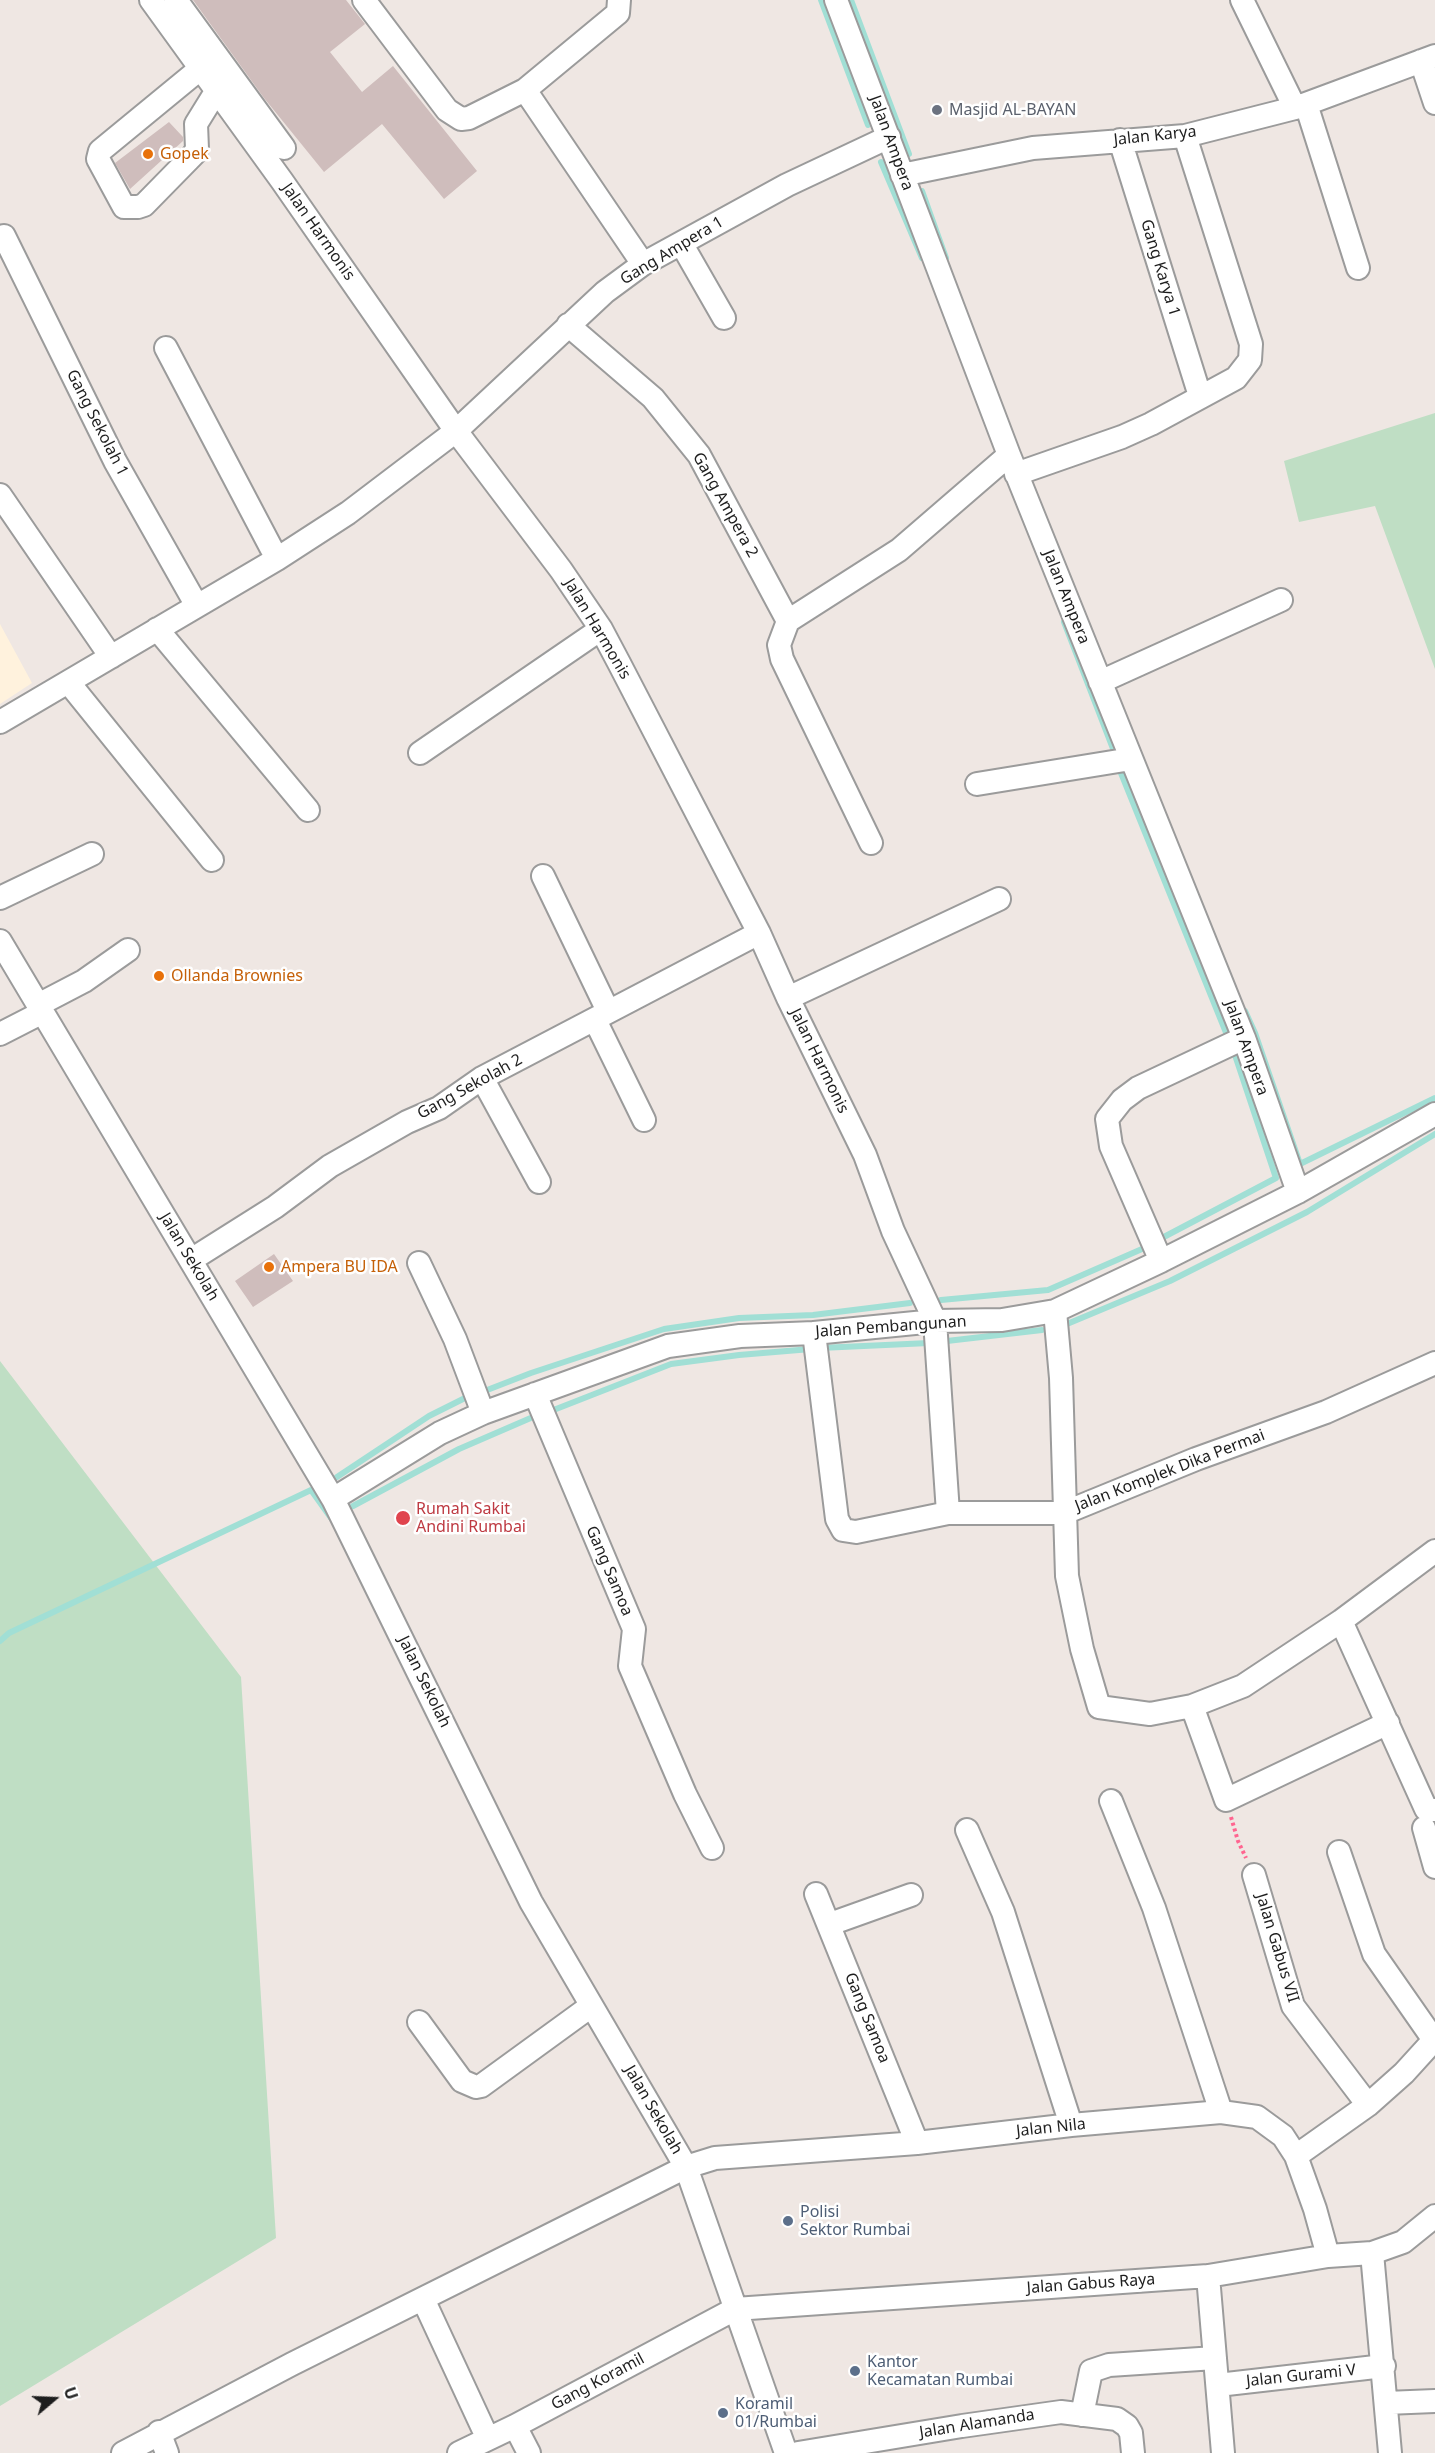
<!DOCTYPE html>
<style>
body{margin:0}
#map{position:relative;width:1435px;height:2453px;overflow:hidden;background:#efe7e3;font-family:"Noto Sans",sans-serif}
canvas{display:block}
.north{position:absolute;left:24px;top:2369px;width:60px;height:60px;-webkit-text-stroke:4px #fff;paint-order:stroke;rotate:71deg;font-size:16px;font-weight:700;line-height:24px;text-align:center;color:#1e1e1e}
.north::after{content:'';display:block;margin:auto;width:21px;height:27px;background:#1e1e1e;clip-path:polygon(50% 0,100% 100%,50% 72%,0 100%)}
</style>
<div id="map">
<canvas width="1435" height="2453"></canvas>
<div class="north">U</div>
</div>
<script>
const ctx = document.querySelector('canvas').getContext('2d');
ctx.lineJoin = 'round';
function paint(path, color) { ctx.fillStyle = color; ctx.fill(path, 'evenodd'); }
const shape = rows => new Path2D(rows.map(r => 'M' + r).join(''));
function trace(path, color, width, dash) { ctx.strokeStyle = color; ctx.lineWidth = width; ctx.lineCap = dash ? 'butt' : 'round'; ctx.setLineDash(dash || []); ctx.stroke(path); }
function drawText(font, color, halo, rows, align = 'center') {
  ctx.font = font + ' "Noto Sans",sans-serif'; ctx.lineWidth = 5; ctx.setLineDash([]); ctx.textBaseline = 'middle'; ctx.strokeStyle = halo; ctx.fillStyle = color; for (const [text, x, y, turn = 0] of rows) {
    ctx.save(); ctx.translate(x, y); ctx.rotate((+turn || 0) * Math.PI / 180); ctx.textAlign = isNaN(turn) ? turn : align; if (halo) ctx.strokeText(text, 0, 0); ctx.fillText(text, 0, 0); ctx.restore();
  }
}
paint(shape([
 [0,624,32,683,0,704]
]), '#fff2dd');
paint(shape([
 [1435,413,1435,669,1375,506,1299,522,1284,461],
 [0,1361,241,1677,276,2238,0,2406]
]), '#bfdec4');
trace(shape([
 [821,0,868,125],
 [851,0,909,154],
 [881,162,922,258],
 [922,191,946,258],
 [1064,622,1115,754],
 [1121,773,1227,1035],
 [1245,1011,1255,1033,1300,1164,1435,1098],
 [1160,1239,1276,1178,1235,1055],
 [941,1300,1048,1290,1142,1249],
 [1067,1324,1170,1281,1307,1212,1435,1134],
 [947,1341,1042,1330],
 [820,1348,929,1343],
 [482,1392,531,1373,664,1329,739,1318,813,1315,910,1303],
 [551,1411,671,1364,739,1355,811,1349],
 [337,1477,429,1416,469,1396],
 [353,1506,459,1449,533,1417],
 [0,1641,9,1633,311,1490,331,1518]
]), '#a1dfd5', 6);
paint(shape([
 [193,0,346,0,365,24,330,52,362,92,393,66,477,171,444,199,382,124,324,172,264,98],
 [169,122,183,137,183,141,130,189,115,163],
 [274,1254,293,1281,253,1307,235,1281]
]), '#cfbdbc');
const minor = shape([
 [151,0,282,181,456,431,561,570,601,629,619,663,759,933,788,998,865,1155,893,1231,935,1321,948,1513],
 [176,0,284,148],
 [364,0,447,110,461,119,469,118,525,90,618,13,619,0],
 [836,0,1009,455,1244,1038,1298,1192],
 [1242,0,1295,108],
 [1421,61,1435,103],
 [201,68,100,151,98,159,124,207,138,207,144,205,194,154,197,149,196,124,217,90],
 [525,90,643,264],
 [1306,104,1358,268],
 [1120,140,1200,396],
 [902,175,1033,148,1185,136,1295,108,1435,56],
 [4,236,115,461,197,606],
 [681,243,724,318],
 [568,325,653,398,699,455,788,621,899,550,1009,455],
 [166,348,277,559],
 [1016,474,1122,437,1151,424,1236,378,1250,360,1251,344,1185,136],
 [0,495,111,657],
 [788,621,779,645,782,659,871,843],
 [157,629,308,810],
 [1100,682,1281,600],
 [69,683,212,860],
 [0,722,277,559,348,513,456,431,605,292,643,264,787,185,889,137],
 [420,753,601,629],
 [977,784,1131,759],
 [543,876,608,1011],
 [0,898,92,854],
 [0,941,333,1499,531,1902,686,2167,786,2453],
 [788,998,999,899],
 [38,1005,84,981,128,950],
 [595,1020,644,1120],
 [0,1034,43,1012],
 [482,1078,539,1182],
 [191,1260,275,1207,330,1166,407,1122,439,1108,482,1078,759,933],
 [1161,1261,1111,1146,1107,1119,1122,1100,1138,1088,1244,1038],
 [419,1263,455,1339,483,1413],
 [1055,1311,1061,1378,1067,1576,1082,1649,1099,1707,1150,1714,1192,1706,1243,1686,1341,1621,1435,1551],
 [814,1333,837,1519,843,1530,856,1532,948,1513,1064,1513,1196,1459,1326,1412,1435,1363],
 [535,1394,634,1629,630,1666,685,1794,712,1848],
 [333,1499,440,1433,483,1413,668,1346,740,1336,814,1333,935,1321,1002,1320,1055,1311,1161,1261,1298,1192,1435,1114],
 [1341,1621,1426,1809,1435,1810],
 [1192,1706,1226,1800,1388,1723],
 [1111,1801,1154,1908,1221,2112],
 [1424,1828,1435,1867],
 [967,1830,1003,1912,1071,2125],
 [1339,1852,1374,1954,1434,2040],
 [1254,1875,1293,2006,1368,2105],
 [816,1894,917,2143],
 [830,1924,911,1895],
 [419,2022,462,2081,476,2087,481,2086,591,2006],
 [1296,2156,1368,2105,1404,2073,1435,2039],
 [1372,2253,1390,2453],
 [1208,2276,1223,2453],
 [423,2299,488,2439],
 [1218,2385,1384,2366],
 [1386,2403,1435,2401],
 [1082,2415,1091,2371,1109,2365,1215,2358],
 [515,2426,529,2453],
 [159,2432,167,2453],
 [123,2453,292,2364,686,2167,715,2158,917,2143,1071,2125,1221,2112,1257,2117,1283,2136,1296,2156,1315,2209,1328,2256],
 [459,2453,515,2426,735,2309,1208,2276,1328,2256,1372,2253,1403,2242,1435,2216],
 [798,2453,962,2426,1061,2412,1117,2419,1127,2426,1131,2433,1133,2453]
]);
trace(minor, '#9b9b9b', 26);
trace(shape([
 [1231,1817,1238,1841,1246,1858]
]), '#ff6590', 4, [3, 3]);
trace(minor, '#fff', 22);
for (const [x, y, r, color] of [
 [937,110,6,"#6b7280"],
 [148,154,6,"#e8710a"],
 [159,976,6,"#e8710a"],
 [269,1267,6,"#e8710a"],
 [403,1518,8,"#e0444e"],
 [788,2221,6,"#5c6f8a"],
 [855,2371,6,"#5c6f8a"],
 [723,2413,6,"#5c6f8a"]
]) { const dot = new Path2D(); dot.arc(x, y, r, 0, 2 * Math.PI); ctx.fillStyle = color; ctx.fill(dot); trace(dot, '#fff', 2); }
drawText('16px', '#5b616d', '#fff', [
 ["Masjid AL-BAYAN",949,110]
], 'left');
drawText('16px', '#1e1e1e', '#fff', [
 ["Jalan Karya",1155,136,-6],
 ["Jalan Ampera",891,143,70],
 ["Jalan Harmonis",318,232,55],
 ["Gang Ampera 1",672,251,-31],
 ["Gang Karya 1",1160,268,73],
 ["Gang Sekolah 1",97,423,63],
 ["Gang Ampera 2",725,505,61],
 ["Jalan Ampera",1066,597,68],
 ["Jalan Harmonis",597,629,59],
 ["Jalan Ampera",1246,1048,70],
 ["Jalan Harmonis",819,1061,64],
 ["Gang Sekolah 2",470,1087,-29],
 ["Jalan Sekolah",189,1257,59],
 ["Jalan Pembangunan",891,1327,-4],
 ["Jalan Komplek Dika Permai",1170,1471,-21],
 ["Gang Samoa",609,1571,67],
 ["Jalan Sekolah",424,1682,64],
 ["Jalan Gabus VII",1277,1948,73],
 ["Gang Samoa",867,2018,68],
 ["Jalan Sekolah",653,2110,60],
 ["Jalan Nila",1051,2128,-6],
 ["Jalan Gabus Raya",1091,2284,-4],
 ["Jalan Gurami V",1301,2376,-6],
 ["Gang Koramil",598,2382,-28],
 ["Jalan Alamanda",977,2424,-9]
]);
drawText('16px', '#c56008', '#fff', [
 ["Gopek",160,154],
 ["Ollanda Brownies",171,976],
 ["Ampera BU IDA",281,1267]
], 'left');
drawText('16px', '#be3a42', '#fff', [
 ["Rumah Sakit",416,1509],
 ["Andini Rumbai",416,1527]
], 'left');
drawText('16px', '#4e5e75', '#fff', [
 ["Polisi",800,2212],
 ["Sektor Rumbai",800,2230],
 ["Kantor",867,2362],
 ["Kecamatan Rumbai",867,2380],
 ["Koramil",735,2404],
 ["01/Rumbai",735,2422]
], 'left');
</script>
